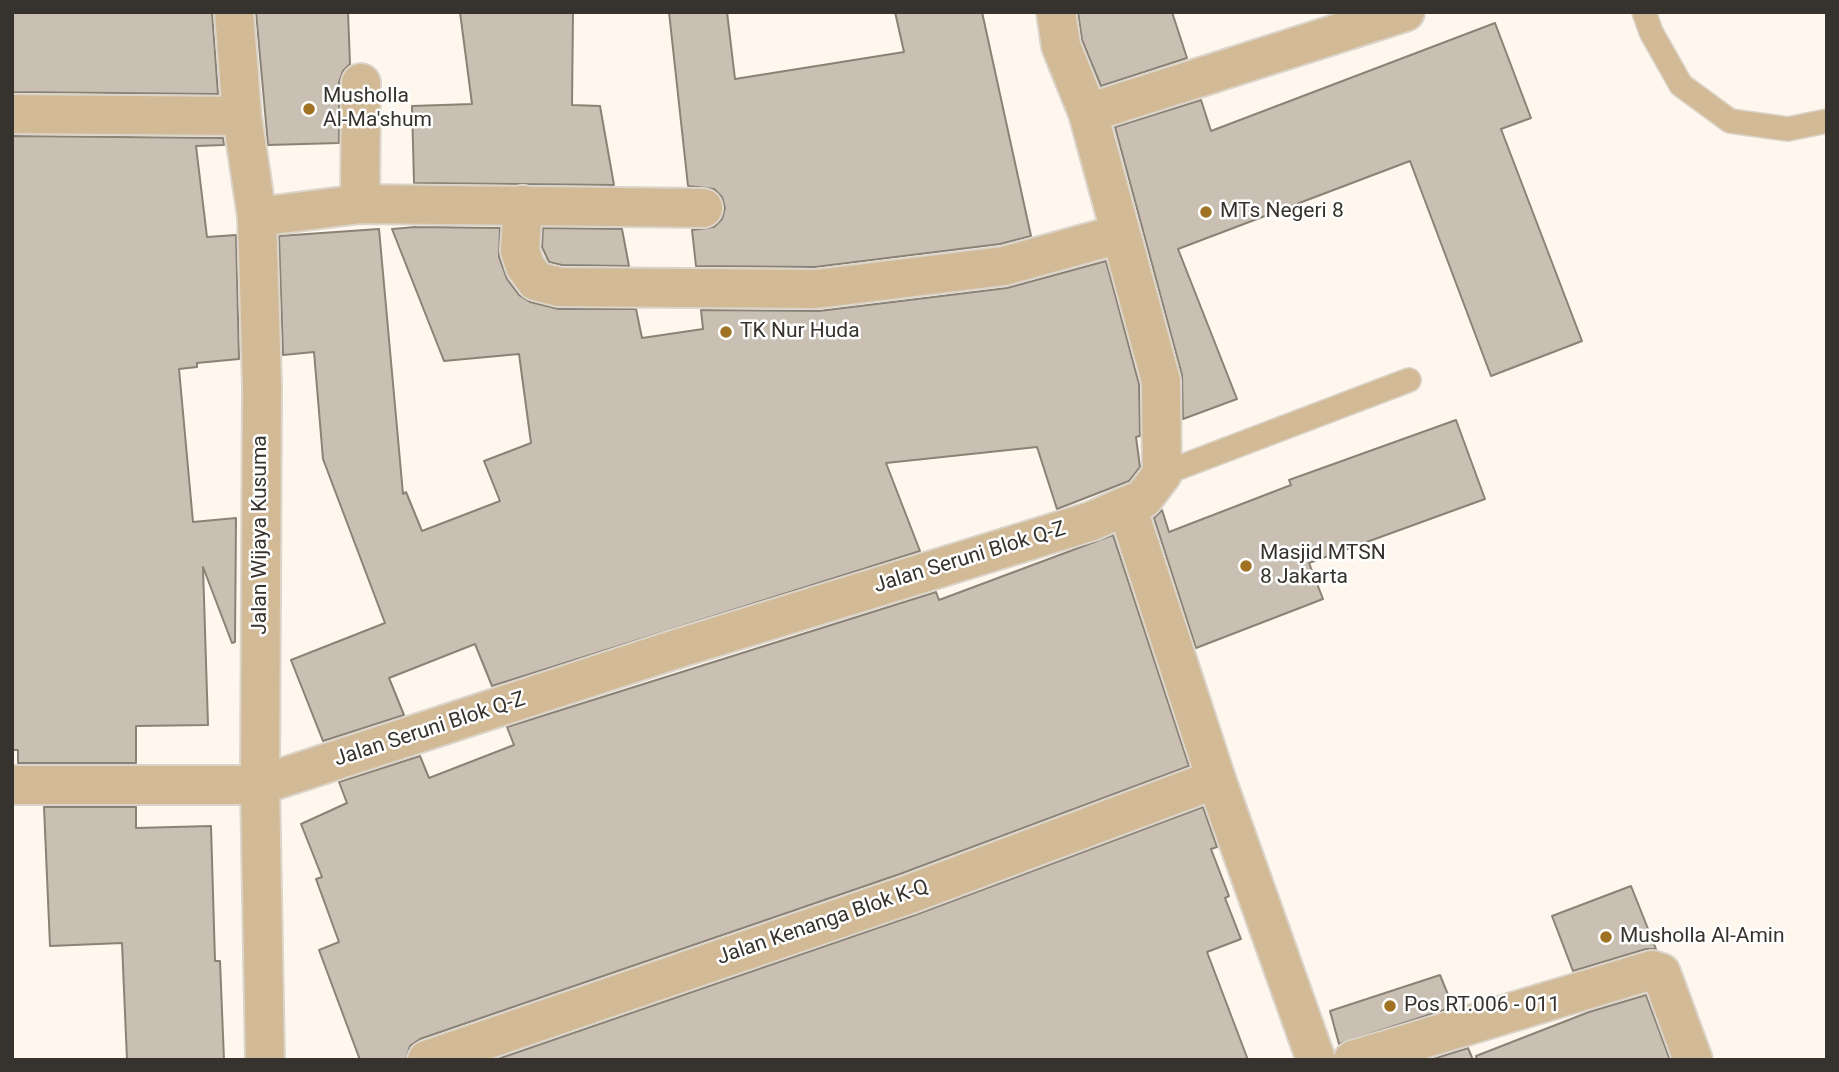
<!DOCTYPE html>
<style>
body{margin:0}
#map{position:relative;width:1839px;height:1072px;overflow:hidden;background:#fff7ed;font-family:Roboto,sans-serif}
canvas{display:block}
.frame{position:absolute;inset:0;border:14px solid #36322d;pointer-events:none}
</style>
<div id="map">
<canvas width="1839" height="1072"></canvas>
<div class="frame"></div>
</div>
<script>
const ctx = document.querySelector('canvas').getContext('2d');
ctx.lineJoin = 'round';
function paint(path, color) { ctx.fillStyle = color; ctx.fill(path, 'evenodd'); }
const shape = rows => new Path2D(rows.map(r => 'M' + r).join(''));
function trace(path, color, width, dash) { ctx.strokeStyle = color; ctx.lineWidth = width; ctx.lineCap = dash ? 'butt' : 'round'; ctx.setLineDash(dash || []); ctx.stroke(path); }
function drawText(font, color, halo, rows, align = 'center') {
  ctx.font = font + ' Roboto,sans-serif'; ctx.lineWidth = 5; ctx.setLineDash([]); ctx.textBaseline = 'middle'; ctx.strokeStyle = halo; ctx.fillStyle = color; for (const [text, x, y, turn = 0] of rows) {
    ctx.save(); ctx.translate(x, y); ctx.rotate((+turn || 0) * Math.PI / 180); ctx.textAlign = isNaN(turn) ? turn : align; if (halo) ctx.strokeText(text, 0, 0); ctx.fillText(text, 0, 0); ctx.restore();
  }
}
const building = shape([
 [12,12,212,12,218,94,12,92,12,12],
 [256,12,348,12,350,64,343,71,339,82,339,143,268,145,256,12],
 [460,12,573,12,572,105,600,106,614,185,414,183,412,106,472,104,460,12],
 [669,12,727,12,735,79,904,52,895,12,982,12,1031,236,1000,244,815,267,696,266,692,230,714,227,722,219,725,208,722,197,714,189,688,186,669,12],
 [1078,12,1172,12,1187,58,1101,86,1082,40,1078,12],
 [1495,23,1531,118,1501,129,1582,341,1491,376,1410,161,1178,249,1237,399,1183,419,1182,375,1115,127,1201,100,1211,131,1495,23],
 [12,136,223,138,224,145,196,146,207,237,236,235,239,359,197,363,197,367,179,369,193,522,236,518,235,642,232,643,203,567,208,725,136,726,136,763,18,763,18,750,12,750,12,136],
 [415,227,500,228,499,257,507,279,519,295,530,302,559,309,636,309,642,338,703,329,701,310,819,311,1007,288,1106,261,1139,384,1140,436,1136,437,1140,467,1129,481,1057,509,1037,447,886,463,920,551,492,686,475,644,389,678,404,715,323,741,291,660,385,623,323,459,314,352,283,355,279,236,379,229,403,494,406,492,422,531,500,501,484,461,531,443,519,354,444,361,392,229,415,227],
 [543,228,622,229,629,266,562,265,549,262,542,247,543,228],
 [1456,420,1485,499,1309,563,1323,599,1196,648,1154,518,1162,510,1169,532,1291,485,1289,480,1456,420],
 [1113,535,1189,766,900,874,420,1039,410,1046,406,1060,360,1060,319,950,339,942,316,879,322,877,301,824,347,803,339,782,420,756,429,778,514,745,507,727,936,592,939,600,1113,535],
 [44,807,136,807,136,828,211,826,215,961,220,961,224,1060,127,1060,122,943,50,946,44,807],
 [1203,807,1217,847,1211,849,1229,896,1225,898,1241,939,1207,952,1248,1060,495,1060,915,915,1203,807],
 [1631,886,1656,949,1646,949,1573,971,1552,916,1631,886],
 [1440,975,1453,1007,1339,1044,1330,1011,1440,975],
 [1646,995,1670,1060,1477,1060,1476,1056,1589,1012,1646,995],
 [1468,1048,1473,1060,1430,1060,1468,1048]
]);
paint(building, '#c9c0b3');
trace(building, '#8b8276', 2);
const service = shape([
 [1644,12,1651,32,1681,85,1730,121,1788,129,1827,121],
 [1162,474,1409,380]
]);
const minor = shape([
 [234,12,242,116,257,217,262,386,260,785,265,1060],
 [1056,12,1061,46,1088,113],
 [12,114,242,116],
 [360,204,703,208],
 [523,205,520,250,525,266,536,281,559,287,816,289,1004,266,1120,234],
 [257,217,360,204,361,83],
 [1121,508,1143,499,1162,474,1161,381,1088,113,1405,12],
 [12,785,260,785,673,650,1092,521,1121,508,1129,513,1216,779,1316,1060],
 [427,1060,907,895,1216,779],
 [1353,1060,1652,970,1661,973,1693,1060]
]);
trace(service, '#dbd4ca', 26);
trace(minor, '#dbd4ca', 42);
trace(service, '#d2ba96', 23);
trace(minor, '#d2ba96', 38);
for (const [x, y, r, color] of [
 [309,109,7,"#9f7224"],
 [1206,212,7,"#9f7224"],
 [726,332,7,"#9f7224"],
 [1246,566,7,"#9f7224"],
 [1606,937,7,"#9f7224"],
 [1390,1006,7,"#9f7224"]
]) { const dot = new Path2D(); dot.arc(x, y, r, 0, 2 * Math.PI); ctx.fillStyle = color; ctx.fill(dot); trace(dot, '#fff', 2.5); }
drawText('21px', '#36322d', '#fff', [
 ["Musholla",323,97],
 ["Al-Ma'shum",323,121],
 ["MTs Negeri 8",1220,212],
 ["TK Nur Huda",740,332],
 ["Masjid MTSN",1260,554],
 ["8 Jakarta",1260,578],
 ["Musholla Al-Amin",1620,937],
 ["Pos RT.006 - 011",1404,1006]
], 'left');
drawText('21px', '#36322d', '#fff', [
 ["Jalan Wijaya Kusuma",261,535,-90],
 ["Jalan Seruni Blok Q-Z",970,558,-17],
 ["Jalan Seruni Blok Q-Z",430,730,-18],
 ["Jalan Kenanga Blok K-Q",823,923,-19]
]);
</script>
